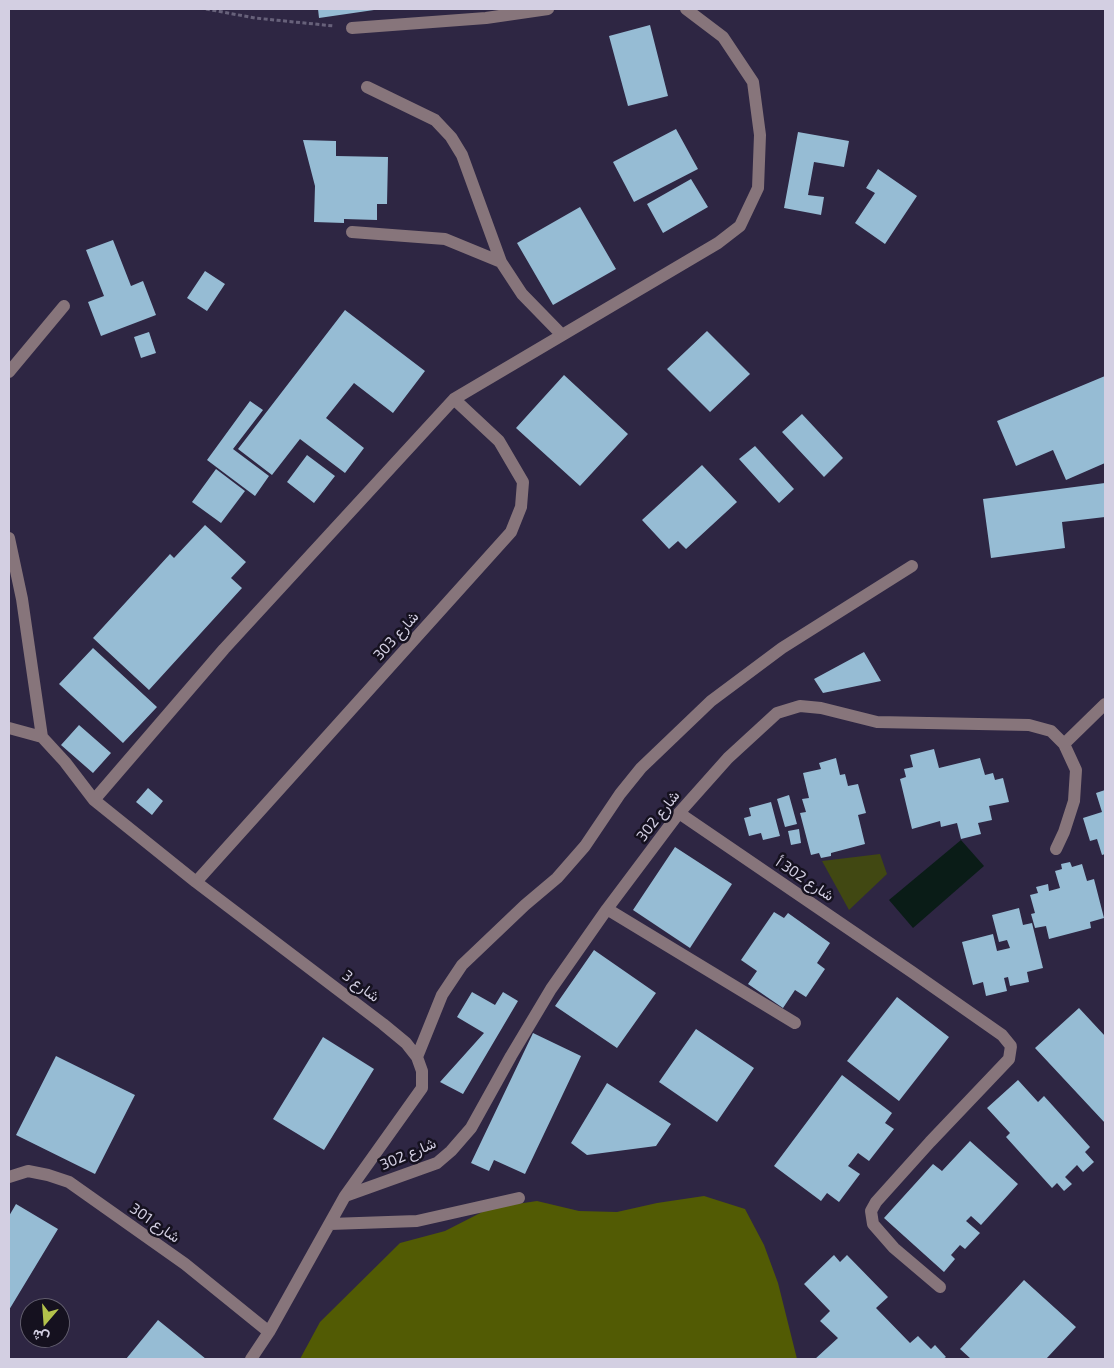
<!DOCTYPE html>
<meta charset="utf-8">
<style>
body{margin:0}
#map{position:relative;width:1114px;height:1368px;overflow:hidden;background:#2e2643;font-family:"Exo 2",Vazirmatn,sans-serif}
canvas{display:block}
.frame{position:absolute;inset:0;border:10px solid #d3cfe2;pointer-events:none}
.north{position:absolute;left:20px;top:1298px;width:50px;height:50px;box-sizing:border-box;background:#15111f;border:1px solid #615d6d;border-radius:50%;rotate:198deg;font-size:14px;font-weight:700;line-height:20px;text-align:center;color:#d3cfe2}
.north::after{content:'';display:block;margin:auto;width:18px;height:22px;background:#b3c24b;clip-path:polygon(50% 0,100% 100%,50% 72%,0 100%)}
</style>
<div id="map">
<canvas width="1114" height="1368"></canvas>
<div class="frame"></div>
<div class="north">ش</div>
</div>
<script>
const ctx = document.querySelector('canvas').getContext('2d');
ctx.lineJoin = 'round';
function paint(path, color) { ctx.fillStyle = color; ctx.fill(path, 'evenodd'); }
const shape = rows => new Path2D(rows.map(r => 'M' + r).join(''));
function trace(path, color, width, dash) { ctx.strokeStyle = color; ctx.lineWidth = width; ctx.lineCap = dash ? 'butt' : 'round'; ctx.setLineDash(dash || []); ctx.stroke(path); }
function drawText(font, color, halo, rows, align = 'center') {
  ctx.font = font + ' "Exo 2",Vazirmatn,sans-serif'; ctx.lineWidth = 5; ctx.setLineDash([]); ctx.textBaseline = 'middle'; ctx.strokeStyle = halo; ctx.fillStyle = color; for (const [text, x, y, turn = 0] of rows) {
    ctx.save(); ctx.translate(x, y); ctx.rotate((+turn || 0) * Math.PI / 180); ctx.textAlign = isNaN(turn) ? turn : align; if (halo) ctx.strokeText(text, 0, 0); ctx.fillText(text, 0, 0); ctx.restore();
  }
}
paint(shape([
 [880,854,887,874,849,910,822,861]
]), '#414812');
paint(shape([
 [704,1196,745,1209,764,1245,778,1283,797,1359,300,1359,320,1322,400,1243,445,1231,490,1208,537,1201,579,1211,617,1212,657,1203]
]), '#525b04');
paint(shape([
 [961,840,984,866,913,928,889,900]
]), '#0a1c17');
paint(shape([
 [318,9,374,9,374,10,319,18],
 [650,25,668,96,628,106,609,36],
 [676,129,698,169,634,202,613,162],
 [798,132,849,141,844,167,814,162,808,195,824,197,821,215,784,208],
 [303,140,336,141,336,156,388,157,387,204,377,204,377,220,344,219,344,223,314,222,315,186],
 [878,169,917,196,885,244,855,223,875,193,866,188],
 [691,179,708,207,663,233,647,204],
 [580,207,616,269,553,305,517,243],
 [113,240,131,286,143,281,156,315,101,336,88,302,104,296,86,250],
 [205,271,225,284,207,311,187,298],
 [345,310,425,371,393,413,354,383,326,418,364,448,345,473,300,439,272,475,238,449],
 [707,331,750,374,710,412,667,369],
 [149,332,156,353,141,358,134,337],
 [564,375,628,434,580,486,516,428],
 [1105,376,1105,463,1066,480,1053,450,1016,466,997,421],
 [250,401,263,410,233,449,269,476,255,496,207,460],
 [802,414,843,458,824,477,782,432],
 [755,446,794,489,779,503,739,459],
 [307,455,335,476,314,503,287,482],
 [702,465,737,502,686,549,678,541,669,549,642,520],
 [216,469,245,491,221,523,192,502],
 [1105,483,1105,517,1062,522,1065,548,991,558,983,499],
 [205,525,246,562,231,578,242,588,149,690,93,638,170,554,174,558],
 [93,648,157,707,123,743,59,684],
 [864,652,881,681,823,693,814,679],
 [79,725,111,753,93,773,61,745],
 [934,749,939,768,980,758,985,775,993,773,995,780,1003,778,1009,802,989,806,992,820,978,823,981,834,961,839,957,823,941,827,940,821,912,829,900,779,906,777,904,769,913,767,910,755],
 [836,758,840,775,845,774,848,786,858,784,866,813,858,815,865,844,831,853,831,856,821,858,819,853,811,855,800,813,806,812,802,799,809,798,803,773,821,769,819,763],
 [148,788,163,801,152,815,136,802],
 [1105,790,1105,854,1102,855,1097,839,1090,841,1083,818,1102,812,1096,793],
 [789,795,797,824,785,827,777,799],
 [771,802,780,836,763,840,761,833,749,836,744,818,751,816,749,808],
 [799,829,801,843,791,845,788,831],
 [675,847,732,884,690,948,633,910],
 [1070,862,1072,867,1082,864,1087,881,1094,879,1104,918,1090,922,1091,928,1049,939,1046,926,1035,928,1031,914,1035,913,1030,895,1038,893,1036,887,1048,884,1049,891,1060,888,1055,871,1062,869,1061,864],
 [1019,908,1023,925,1032,923,1043,968,1027,972,1029,982,1010,986,1008,977,1004,978,1007,991,986,996,983,982,973,985,962,942,993,934,997,951,1010,948,1007,940,999,942,992,915],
 [774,912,784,918,788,913,830,943,817,963,825,969,806,997,795,990,783,1008,748,984,757,971,741,960],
 [594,950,656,993,617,1048,555,1006],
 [472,992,495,1005,503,992,518,1001,463,1094,440,1082,484,1033,457,1017],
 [897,997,949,1037,899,1101,847,1061],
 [1079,1008,1105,1036,1105,1123,1035,1048],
 [696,1029,754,1068,717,1122,659,1082],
 [533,1033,581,1056,525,1174,494,1160,489,1171,471,1163],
 [323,1037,374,1069,324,1150,273,1119],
 [56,1056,135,1095,95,1174,16,1135],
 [842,1075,892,1113,885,1123,894,1129,869,1161,858,1153,848,1166,860,1174,839,1202,827,1193,821,1201,774,1166],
 [1018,1080,1038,1102,1044,1096,1090,1147,1085,1152,1094,1162,1083,1172,1077,1165,1065,1177,1072,1184,1064,1191,1057,1183,1052,1188,1006,1137,1010,1133,987,1108],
 [607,1083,671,1124,656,1146,587,1155,571,1143],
 [970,1141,1018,1184,981,1225,971,1216,966,1221,980,1233,965,1249,960,1245,951,1255,955,1259,944,1272,884,1218,933,1164,942,1171],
 [16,1204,58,1229,9,1310,9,1216],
 [834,1255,840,1262,847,1255,888,1297,876,1308,910,1343,918,1336,931,1349,935,1345,946,1357,943,1359,815,1359,838,1338,820,1321,830,1311,804,1284],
 [1024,1280,1076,1327,1046,1359,971,1359,960,1349],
 [158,1320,206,1359,126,1359]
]), '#96bcd4');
trace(shape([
 [206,9,255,18,334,26]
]), '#67617a', 3, [4, 2.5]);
trace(shape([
 [352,28,486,18,548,9],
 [367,87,435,120,451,137,462,155,501,262],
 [352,232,445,239,501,262,522,294,561,334],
 [9,372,64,306],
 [9,538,22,599,42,737],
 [9,728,42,737,65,762,94,800,196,882,383,1024,406,1043,417,1057,422,1071,422,1088,345,1196,269,1332,251,1359],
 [1064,744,1105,704],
 [94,800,224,649,454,399,718,243,740,226,758,188,760,135,753,82,723,37,686,9],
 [679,813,912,972,1002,1035,1011,1046,1009,1059,930,1142,876,1202,871,1211,873,1224,894,1248,940,1287],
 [196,882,511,532,521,507,523,482,499,441,454,399],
 [607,909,795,1023],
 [417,1057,442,995,462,965,525,905,557,878,585,846,620,794,641,768,711,701,782,648,912,566],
 [9,1177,28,1171,48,1175,69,1182,185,1264,269,1332],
 [345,1196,437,1163,451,1151,471,1128,511,1056,551,989,607,909,679,813,728,758,777,713,800,706,821,708,877,722,1029,725,1051,731,1064,744,1076,770,1074,801,1064,832,1056,849],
 [330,1224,417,1221,519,1198]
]), '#87757b', 12);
drawText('15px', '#d3cfe2', '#15111f', [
 ["شارع 303",396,636,-48],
 ["شارع 302",658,816,-52],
 ["شارع 302 أ",805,879,34],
 ["شارع 3",361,986,37],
 ["شارع 302",408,1154,-23],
 ["شارع 301",155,1223,35]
]);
</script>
